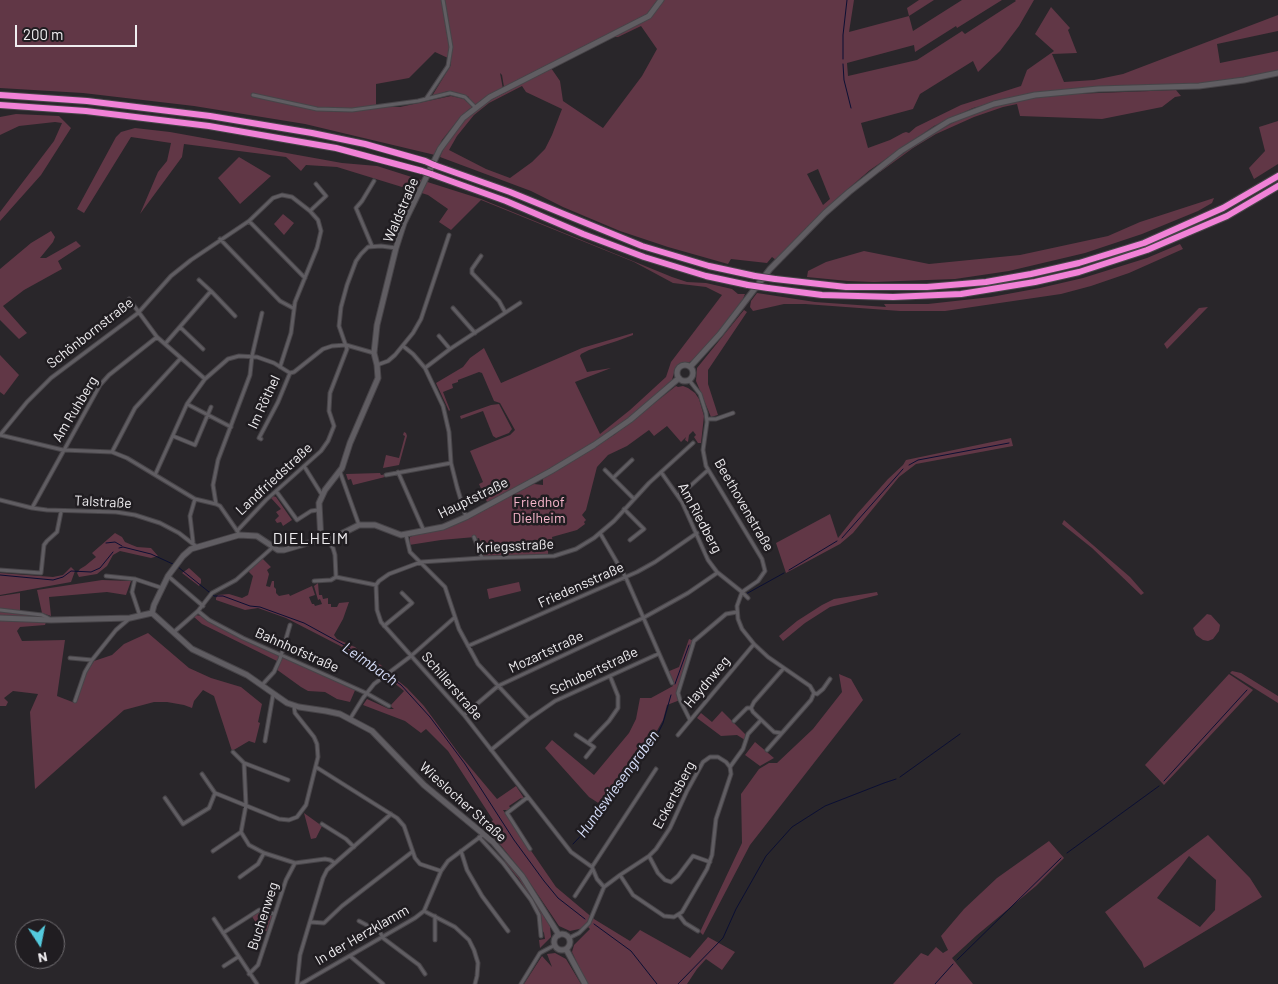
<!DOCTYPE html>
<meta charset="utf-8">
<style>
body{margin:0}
#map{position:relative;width:1278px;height:984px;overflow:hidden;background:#29262a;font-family:Barlow,sans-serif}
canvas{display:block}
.north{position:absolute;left:15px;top:919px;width:50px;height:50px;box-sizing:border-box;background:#201d21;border:1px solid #737074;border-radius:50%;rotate:169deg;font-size:14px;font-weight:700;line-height:20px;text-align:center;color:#efedf0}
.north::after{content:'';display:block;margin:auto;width:18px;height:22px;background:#54cadd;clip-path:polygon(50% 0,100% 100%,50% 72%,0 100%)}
.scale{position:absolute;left:15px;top:25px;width:122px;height:22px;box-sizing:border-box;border:2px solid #efedf0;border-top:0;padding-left:6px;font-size:15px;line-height:18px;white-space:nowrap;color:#efedf0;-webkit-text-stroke:4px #201d21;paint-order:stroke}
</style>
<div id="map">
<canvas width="1278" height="984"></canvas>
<div class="north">N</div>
<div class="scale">200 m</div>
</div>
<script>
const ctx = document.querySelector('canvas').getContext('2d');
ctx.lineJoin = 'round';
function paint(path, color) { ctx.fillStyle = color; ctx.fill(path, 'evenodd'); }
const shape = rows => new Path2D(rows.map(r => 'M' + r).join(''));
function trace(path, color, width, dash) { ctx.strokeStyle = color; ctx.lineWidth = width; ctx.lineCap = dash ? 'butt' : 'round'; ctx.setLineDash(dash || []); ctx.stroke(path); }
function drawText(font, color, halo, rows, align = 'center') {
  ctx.font = font + ' Barlow,sans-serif'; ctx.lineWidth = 5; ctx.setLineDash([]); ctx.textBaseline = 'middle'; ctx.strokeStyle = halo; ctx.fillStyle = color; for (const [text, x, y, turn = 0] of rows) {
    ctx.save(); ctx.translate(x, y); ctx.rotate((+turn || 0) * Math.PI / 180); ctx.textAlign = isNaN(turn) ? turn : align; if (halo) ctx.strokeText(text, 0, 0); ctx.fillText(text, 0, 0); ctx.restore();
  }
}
paint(shape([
 [0,0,659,0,650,12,641,18,504,87,502,75,500,73,503,89,487,96,468,110,458,120,442,140,435,155,305,124,194,106,83,93,0,88],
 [435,52,448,58,451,65,432,96,448,91,458,93,469,97,467,102,464,99,451,96,400,107,376,107,376,84,409,78],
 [663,0,854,0,849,32,909,16,907,8,919,0,934,0,909,16,913,31,962,0,1002,0,957,28,956,26,915,52,914,45,847,63,848,76,917,60,959,33,962,31,965,34,1016,1,1015,0,1034,0,1019,26,1000,51,978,72,973,61,920,94,913,109,861,123,868,148,890,140,903,133,906,132,909,133,916,127,961,105,1021,86,1027,70,1054,51,1035,34,1051,7,1070,28,1068,30,1077,53,1052,54,1064,82,1094,80,1123,74,1278,15,1278,31,1217,44,1220,63,1278,51,1278,71,1217,83,1052,91,1022,95,973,108,934,126,870,170,835,200,776,260,772,257,767,263,731,259,728,264,668,247,620,231,563,207,531,191,440,157,446,142,464,120,485,103,551,68,560,81,563,101,603,128,642,76,657,49,641,26,618,37,613,37,651,16],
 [522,86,526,92,562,109,552,135,545,149,532,162,510,178,486,169,449,150,457,136,474,115,489,103],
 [818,169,830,199,823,205,807,174],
 [1176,90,1181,96,1175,97,1162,107,1102,119,1020,116,1017,104,1003,107,974,117,936,134,913,148,880,172,878,171,932,134,956,121,999,105,1047,95],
 [16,114,59,116,71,128,41,175,0,221,0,212,54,141,62,123,55,122,19,126,0,135,0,117],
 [1278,121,1278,164,1254,179,1249,168,1265,151,1259,127],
 [135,128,170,132,342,163,377,166,481,199,672,277,687,282,706,283,732,289,738,294,745,294,740,306,704,350,693,361,678,365,675,369,672,380,638,411,596,441,546,471,537,475,537,478,500,498,498,497,487,502,479,484,483,482,470,451,510,435,515,430,500,403,494,401,482,373,479,372,458,380,458,382,452,384,453,388,443,392,450,410,449,411,436,383,463,367,470,358,484,348,501,383,582,348,633,333,633,335,617,341,589,350,581,354,580,356,587,372,611,368,575,382,600,434,630,410,666,377,671,362,722,295,706,287,673,283,634,262,481,200,451,230,439,222,448,209,428,195,337,167,306,165,301,171,286,157,184,144,182,157,140,214,158,172,167,161,171,143,131,137,84,213,77,209,116,137,121,132],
 [239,157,271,176,240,204,218,178],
 [1214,198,1212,203,1198,211,1142,234,1085,253,1009,271,955,279,874,282,848,281,807,277,808,271,826,262,864,251,929,264,1020,255,1108,236,1140,222],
 [283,214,294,223,284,235,274,224],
 [51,231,55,237,53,242,40,258,46,258,76,241,81,246,58,261,62,269,24,290,3,306,27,333,19,339,0,320,0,269,31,243],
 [1180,244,1183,249,1129,273,1091,286,1061,294,945,311,900,311,805,304,784,304,753,311,750,307,751,301,757,293,815,302,886,307,884,304,928,304,991,297,1040,288,1083,278,1147,258],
 [1208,307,1167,349,1164,344,1199,308],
 [744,310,747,312,708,370,708,384,718,415,711,417,696,381,697,368],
 [0,355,19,375,4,395,0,392],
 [676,386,678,387,683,386,688,388,695,393,699,399,704,416,701,443,698,443,694,437,696,435,693,431,689,435,688,442,685,440,686,437,681,442,667,426,654,436,649,430,627,446,608,455,597,467,586,510,582,515,586,520,584,522,585,524,577,530,552,537,554,550,548,550,548,555,483,556,482,553,484,552,479,538,476,539,475,537,441,540,409,545,410,537,415,535,473,514,534,484,543,485,543,478,614,435],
 [499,404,512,429,509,433,496,438,493,436,483,411,461,419,460,416,491,405],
 [404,432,406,433,407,436,399,465,383,468,386,455,399,458,405,436,403,435],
 [1011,438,1013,446,916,464,899,477,853,533,840,544,786,573,776,543,830,514,838,538,857,514,888,479,903,465,906,460],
 [380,473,381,475,395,473,389,476,353,485,351,479,348,480,346,474],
 [273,496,276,497,292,520,283,526,281,522,277,523,275,520,279,516,276,512,281,509,271,498],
 [1064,520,1130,577,1144,593,1141,595,1092,548,1062,524],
 [115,533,122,537,125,542,132,545,137,547,151,548,158,556,151,558,120,551,113,555,107,566,97,574,79,577,77,573,80,569,85,566,96,557,92,553],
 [262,558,271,567,267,570,269,574,266,586,270,587,272,581,274,581,274,587,276,589,276,593,279,596,289,594,290,596,312,586,315,595,309,597,312,604,314,604,315,606,322,604,320,599,318,600,314,586,318,583,319,595,322,595,323,599,328,598,328,604,331,604,331,607,337,607,339,603,349,602,343,619,334,635,337,639,355,647,372,661,381,665,386,671,382,674,350,651,286,618,258,608,245,610,216,600,216,598,218,595,229,594,242,598,248,595,253,576,248,571],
 [71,567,75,571,71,582,0,595,0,573,53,577,63,575],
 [189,568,201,579,201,583,199,586,182,573],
 [102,580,131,581,126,595,107,592,49,597,51,616,42,613,37,590],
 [519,582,521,591,489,599,487,589],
 [877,592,878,595,830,607,805,623,783,641,779,636,797,621,822,605,834,599],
 [20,593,20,611,42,616,45,618,0,616,0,596],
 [1207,614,1211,615,1220,625,1219,631,1213,639,1208,641,1203,640,1196,635,1193,628],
 [196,615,201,616,243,638,356,688,350,702,337,699,325,692,308,691,301,687,276,669,279,662,202,624,194,617],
 [0,620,46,622,45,625,20,627,17,631,22,641,65,640,57,696,75,703,87,672,94,661,112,655,124,644,148,633,189,668,211,678,241,687,262,704,258,722,260,723,255,743,249,741,232,751,214,696,203,690,194,701,192,708,184,705,167,702,154,702,124,710,35,789,30,712,38,694,13,691,4,698,8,702,6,706,0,706],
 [689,639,694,641,679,686,680,700,667,705,663,720,654,736,603,806,589,797,545,748,552,740,594,775,629,733,636,719,640,698,651,698,673,686,667,672,679,667],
 [1232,671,1241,673,1278,696,1278,703,1230,673],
 [839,674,851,679,863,700,750,845,703,935,700,932,742,843,741,794,759,769,769,763,777,763,813,729,842,692],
 [1229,674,1253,690,1164,785,1145,765],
 [391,675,407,688,424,706,460,755,497,799,516,786,524,798,523,800,521,798,509,806,511,809,509,810,503,810,556,887,594,919,630,941,640,930,690,958,708,937,735,952,722,970,706,959,697,969,687,984,587,984,572,952,574,945,590,929,588,927,570,931,559,926,524,874,499,843,485,829,493,820,448,751,426,729,421,733,405,721,363,705,367,699,389,709,394,709,390,706,404,691,387,677],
 [722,711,745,734,745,740,737,735,721,736,697,718,701,713,712,722],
 [755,742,774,758,760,766,745,755],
 [304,813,322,826,316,838,311,839],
 [1208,835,1250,878,1262,897,1144,968,1142,962,1105,912],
 [1189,856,1216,880,1215,910,1200,927,1157,898],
 [1049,841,1064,858,1036,886,977,935,952,958,973,984,893,984,921,953,928,956,936,947,943,953,948,950,941,936,964,909,997,878],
 [506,860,520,878,550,926,551,937,540,948,539,940,545,939,544,933,542,930,541,914,519,879,504,861],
 [259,910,274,914,269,932,260,929,251,915],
 [555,953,566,959,581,984,524,984,542,956,552,967,547,954]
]), '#613746');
trace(shape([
 [843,59,843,35,847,0],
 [843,64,844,80,851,108],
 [909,465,918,460,1009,443],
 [842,538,903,469],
 [106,543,115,542,122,546],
 [119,548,123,547,151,554,175,565],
 [178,567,214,596,223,596,250,606,260,607,304,623,346,646,401,685,430,717,465,764,514,840,544,881,558,898,585,919],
 [789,570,837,541],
 [0,575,53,580,63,577,71,571,91,572,100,568,113,552],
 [746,594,784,573],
 [675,684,689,645],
 [900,777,960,734],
 [1164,781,1247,690],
 [573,844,592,824,658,733,663,723,671,695],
 [1067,853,1159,786],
 [594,924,631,951,657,984],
 [957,960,1061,858],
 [678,984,723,938,736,909,766,856,792,827,825,806,884,783,896,779],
 [935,984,953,964]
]), '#0b0f33', 1);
const street = shape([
 [253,95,317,109,352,110,418,101,450,93,465,97,475,107],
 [426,99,448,66,451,47,443,0],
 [310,211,326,196,316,184],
 [249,221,305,278],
 [220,239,280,301,293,308],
 [372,246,356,208,362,201,374,181],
 [481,256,472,269,472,273,499,301,505,312],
 [211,291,235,316],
 [129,299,157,337,205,379],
 [453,308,475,333],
 [180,327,203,349],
 [439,336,450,349],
 [165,344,211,291,199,280],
 [403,346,413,354,425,368,443,406,449,432,451,463,457,487,466,517],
 [377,365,388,361,395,355,413,333,421,319,449,235],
 [425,368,450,349,520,303],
 [187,404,231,427],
 [707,419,716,419,733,413],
 [0,435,27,402,51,378,138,313,171,276,191,260,249,221,273,198,282,195,292,197,310,211,318,220,321,231,317,248,295,302,291,333,280,367],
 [0,435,63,450,112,452,127,458,195,499,216,504],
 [173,436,195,445,211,407],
 [261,439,259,438,278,402,290,373],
 [112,452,135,408,180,359],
 [304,466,322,495],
 [605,470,634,499],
 [340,472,359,525],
 [398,472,424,531],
 [661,472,682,502,708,560,717,572,742,592,758,581,765,571,762,559,706,466,703,450,707,422,706,413,700,394,689,380],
 [155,475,187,404,205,379,228,359,239,356,257,357,274,363,290,373,294,372,323,349,332,346,346,345,374,353],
 [386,475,451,463],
 [613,478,632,460],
 [276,491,297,520,311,511,318,510],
 [678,495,688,488,708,470],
 [0,500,32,508,47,510,116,512,135,515,160,523,179,533,197,547],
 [32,508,100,385,109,375,157,337],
 [624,509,644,529,630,540],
 [237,531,266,500,321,451,328,441,334,426,329,411,330,393,347,349,339,326,341,307,347,285,356,261,361,254,368,247,381,246,396,248],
 [238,532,220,506,216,504,213,485,218,460,250,375,252,356,262,313],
 [600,533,626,578,672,683],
 [406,535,410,552,445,587,459,629,478,664,529,719],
 [474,537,482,558],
 [327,540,333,548,335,555,336,577,376,585],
 [193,542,190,516,195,499],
 [0,570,41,573,44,545,47,541,57,532,61,512],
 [106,576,135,579,162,588],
 [168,576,203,606],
 [135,579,132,592,140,616],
 [314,581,331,580,336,577],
 [376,585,377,610,381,622,464,715,571,852,592,867,597,879,604,887],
 [376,585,379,581,389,574,421,562,482,558,554,556,576,549,594,538,614,521,649,483,693,443],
 [748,598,742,592,737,606,738,619,742,629,754,644,768,657,810,686,814,693],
 [0,610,42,615,48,618],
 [198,611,209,620,243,638,366,693,389,706],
 [384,626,412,603,402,593],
 [174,632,198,611,212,593,236,580,273,547],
 [468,646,637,572,655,562,697,533],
 [70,658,92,660],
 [262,685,274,672,280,659,290,625],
 [75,701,85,672,92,660,116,630,130,618],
 [464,715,498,686,643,618,688,593,717,573],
 [350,719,363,698,374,684,411,656,454,618],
 [690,720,680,700,678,693,694,641,726,614,737,612],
 [734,721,747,708,751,708],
 [781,733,774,732,753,712,751,708,754,702,783,669],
 [576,735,594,747,586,757],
 [678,735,754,644],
 [265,741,273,695],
 [588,743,609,721,618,708,618,696,610,676],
 [491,750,529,719,555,701,658,654],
 [767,750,811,700,814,693,817,694,823,689,830,679],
 [233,752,244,763,246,805,241,832,249,845,264,853,295,863,325,859,330,860,335,863],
 [244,763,288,780],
 [316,767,397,818,404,826,415,858,420,864,441,871],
 [730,767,743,749,748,734,761,720],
 [202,774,215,793,279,819,289,820,297,817,306,805,318,757,317,744,314,737,295,713,294,706],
 [528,797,507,813,530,849],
 [165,798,183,824,209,808,215,793],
 [322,824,346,839,354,847],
 [479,837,503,863,531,900,539,915,541,936],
 [213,851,241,832],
 [461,851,467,870,482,896,508,931],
 [649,856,658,873,665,880,671,882,678,876,693,856,710,862],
 [592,867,656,769],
 [240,877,258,864,264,853],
 [575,896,592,870],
 [424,911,455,927,469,940,474,950,478,963,477,976,475,984],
 [679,915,685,923,698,931],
 [435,916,435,940],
 [214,919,257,984],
 [359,921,380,932,383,938,419,965,425,974],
 [310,922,324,923,342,906,412,852],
 [223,933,259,910,274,914],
 [569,938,579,933,589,923,604,887,620,875,633,895,664,916,674,917,682,912,707,869,712,855,716,819,731,774,730,767,726,762,718,757,710,757,703,762,687,791,670,828,656,849,649,856,620,875],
 [350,956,383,984],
 [224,966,238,957],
 [249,974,258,965,286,880,295,863],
 [297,984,300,955,323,878,327,870,391,814],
 [301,984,415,918,424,911,441,871,448,861,484,834],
 [521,984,540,953,555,945]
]);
const secondary = shape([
 '677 373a8 8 0 1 1 16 0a8 8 0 1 1-16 0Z',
 [690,367,720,334,770,269,825,213,849,192,901,151,949,121,994,104,1035,95,1098,89,1199,86,1244,80,1278,73],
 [321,541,319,503,325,490,342,468,350,443,378,378,377,365,374,353,377,325,396,248,404,223,440,149,463,118,490,97,649,16,661,0],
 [152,613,154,605,168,576,183,556,191,549,239,535,257,536,278,550,284,550,315,541,331,539,359,525,375,525,401,535,443,527,466,517,551,471,594,445,630,420,679,378],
 [152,613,192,649,247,675,287,703,299,707,326,711,340,714,372,731,424,785,493,842,522,876,559,935],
 [0,618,51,620,130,618,152,613],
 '554 942a8 8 0 1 1 16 0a8 8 0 1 1-16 0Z',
 [566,949,585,984]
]);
const highway = shape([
 [0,95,87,101,210,116,312,133,365,144,425,161],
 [0,105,86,111,209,126,336,148,422,171],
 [434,165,510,192,642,246,709,266,755,276],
 [431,174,506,201,583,234,644,257,706,276,748,285],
 [775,279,846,287,927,287,986,282,1031,274,1079,263,1144,243,1223,208,1278,176],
 [768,288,822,295,893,297,961,294,1035,282,1079,272,1147,250,1227,216,1278,186]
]);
trace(street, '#474448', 5);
trace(secondary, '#474448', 7);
trace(highway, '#474448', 8);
trace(street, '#605d62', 3);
trace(secondary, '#605d62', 5);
trace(highway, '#f182d7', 6);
const highwayBridge = shape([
 [425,161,434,165],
 [422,171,431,174],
 [755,276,775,279],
 [748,285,768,288]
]);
trace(highwayBridge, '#474448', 8, []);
trace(highwayBridge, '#f182d7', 6);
drawText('14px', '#efedf0', '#201d21', [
 ["Waldstraße",401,210,-67],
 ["Schönbornstraße",90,333,-38],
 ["Im Röthel",264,402,-65],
 ["Am Ruhberg",75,409,-59],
 ["Landfriedstraße",274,479,-43],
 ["Hauptstraße",473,498,-26],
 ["Talstraße",103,502,3],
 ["Beethovenstraße",744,505,60],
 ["Am Riedberg",700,518,62],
 ["Kriegsstraße",515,546,-3],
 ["Friedensstraße",581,585,-24],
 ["Bahnhofstraße",297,650,24],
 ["Mozartstraße",546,652,-25],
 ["Schubertstraße",594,671,-25],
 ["Haydnweg",707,682,-50],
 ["Schillerstraße",452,686,49],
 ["Eckertsberg",674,795,-62],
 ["Wieslocher Straße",463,802,42],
 ["Buchenweg",263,916,-72],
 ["In der Herzklamm",362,935,-30]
]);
drawText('14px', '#f9b8cd', '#201d21', [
 ["Friedhof",539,502],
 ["Dielheim",539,518]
]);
drawText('italic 15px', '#d8e0fc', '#201d21', [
 ["Leimbach",370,664,35],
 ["Hundswiesengraben",618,784,-54]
]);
ctx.letterSpacing = '1px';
drawText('16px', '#efedf0', '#201d21', [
 ["DIELHEIM",311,539]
]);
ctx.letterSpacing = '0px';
</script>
